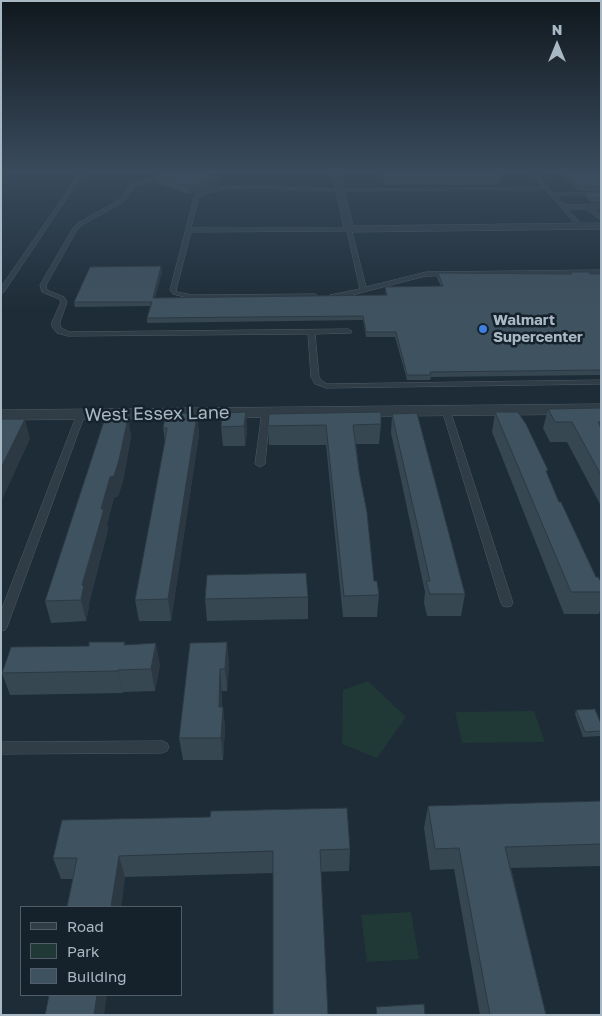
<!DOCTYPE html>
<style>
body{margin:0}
#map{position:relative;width:602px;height:1016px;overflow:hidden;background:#1d2c36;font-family:"Golos Text",sans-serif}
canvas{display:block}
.frame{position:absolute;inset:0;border:2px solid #a9b8c5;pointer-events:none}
.legend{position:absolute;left:20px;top:906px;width:162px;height:90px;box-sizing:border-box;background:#16222b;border:1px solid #515e69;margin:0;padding:6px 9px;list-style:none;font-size:15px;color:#a9b8c5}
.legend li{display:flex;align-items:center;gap:10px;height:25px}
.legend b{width:25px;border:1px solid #515e69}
.north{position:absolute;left:532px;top:20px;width:50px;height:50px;-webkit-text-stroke:4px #16222b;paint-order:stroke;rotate:0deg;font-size:14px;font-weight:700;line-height:20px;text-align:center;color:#a9b8c5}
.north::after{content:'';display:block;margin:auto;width:18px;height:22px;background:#a9b8c5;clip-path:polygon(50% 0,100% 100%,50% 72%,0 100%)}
</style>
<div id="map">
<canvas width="602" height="1016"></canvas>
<div class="frame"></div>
<ul class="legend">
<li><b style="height:6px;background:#303d47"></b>Road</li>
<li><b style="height:14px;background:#203937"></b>Park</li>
<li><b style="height:14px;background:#3f525f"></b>Building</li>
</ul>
<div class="north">N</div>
</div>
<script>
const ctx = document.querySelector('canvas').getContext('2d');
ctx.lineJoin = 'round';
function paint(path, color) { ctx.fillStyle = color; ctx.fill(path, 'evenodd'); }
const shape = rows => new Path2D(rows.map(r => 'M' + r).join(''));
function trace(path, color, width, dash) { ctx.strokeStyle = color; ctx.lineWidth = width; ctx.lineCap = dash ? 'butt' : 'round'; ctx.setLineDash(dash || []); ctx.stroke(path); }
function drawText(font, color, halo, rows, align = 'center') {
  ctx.font = font + ' "Golos Text",sans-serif'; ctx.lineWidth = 5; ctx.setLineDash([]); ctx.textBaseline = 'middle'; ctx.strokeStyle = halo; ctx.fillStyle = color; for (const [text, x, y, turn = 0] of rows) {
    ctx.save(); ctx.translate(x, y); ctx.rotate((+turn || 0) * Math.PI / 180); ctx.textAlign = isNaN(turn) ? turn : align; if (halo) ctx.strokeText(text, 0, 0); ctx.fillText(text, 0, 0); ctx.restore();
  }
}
paint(shape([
 [368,681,406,717,377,758,342,744,343,690],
 [534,711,545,742,462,743,455,712],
 [411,912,419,959,367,962,361,915]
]), '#203937');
const lane = shape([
 [81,171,85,171,4,292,1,294,1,287,81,171],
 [178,171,184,171,135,186,123,202,82,225,77,230,46,285,47,290,64,297,67,302,60,322,60,327,63,329,69,332,348,329,352,331,351,333,315,334,319,377,321,380,327,384,601,380,601,384,326,388,315,384,311,377,308,334,68,336,57,333,52,327,52,322,61,302,59,299,42,292,40,285,73,228,78,223,119,200,131,184,178,171],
 [249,171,320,171,318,172,189,174,187,173,189,172,249,171],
 [530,171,534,171,553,193,601,193,601,195,556,195,565,205,601,204,601,208,592,208,601,215,601,220,586,209,568,209,583,226,578,227,545,189,339,191,250,188,222,189,199,196,191,228,351,228,366,287,426,272,601,270,601,274,426,276,344,297,332,298,329,296,330,295,360,289,347,231,191,232,176,290,177,292,192,295,315,294,318,296,315,298,192,299,173,294,170,290,195,194,222,187,250,186,339,189,543,187,530,171],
 [446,407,450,410,513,603,511,606,507,607,503,606,501,603,442,410,446,407],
 [266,409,270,412,265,464,260,467,255,464,262,412,266,409],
 [81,411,85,414,7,627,5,630,1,631,1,611,77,414,81,411],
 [162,741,167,743,169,747,167,751,162,753,1,754,1,742,162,741]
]);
const street = shape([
 [332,171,340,171,353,226,601,223,601,229,349,232,344,229,332,171],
 [601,404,601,414,1,420,1,410,601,404]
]);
trace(lane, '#4d5b65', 1);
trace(street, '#4d5b65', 1);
paint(lane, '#303d47');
paint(street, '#303d47');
paint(shape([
 [380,171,497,171,501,175,499,185,386,185],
 [558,171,601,171,601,192,579,191],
 [154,176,219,178,219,186,189,194,155,183],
 [586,192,601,192,601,202,591,202,585,197],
 [162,271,155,298,386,295,385,291,385,287,441,286,437,278,438,273,570,274,570,272,590,274,601,274,601,375,431,377,430,380,407,380,395,337,366,337,363,320,147,323,147,318,150,306,75,307,74,302],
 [601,408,601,506,567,442,550,442,543,428,548,409],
 [246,412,247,432,245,446,223,446,221,427],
 [495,412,547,474,559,502,596,577,601,582,601,608,599,614,564,614,492,432],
 [392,414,465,594,461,616,427,616,424,603,425,592,391,433],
 [191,415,197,415,199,434,171,621,139,621,135,600,165,442,163,428],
 [128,418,131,437,123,481,118,496,114,498,107,524,108,530,89,603,89,607,86,621,51,623,45,601],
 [381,424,379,444,356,444,374,581,379,595,377,617,343,617,326,445,269,445,268,426],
 [308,597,308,619,207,621,205,599],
 [125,642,125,645,160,665,155,691,123,692,123,693,10,695,2,673,89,646],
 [227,642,229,664,227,691,222,691,222,707,223,707,225,729,223,760,183,760,179,738],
 [576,710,601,724,601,736,583,737,575,714],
 [601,801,601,866,511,868,546,1015,480,1015,454,869,430,870,424,828,428,806],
 [350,849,349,871,125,877,121,907,67,907,73,879,61,879,53,858]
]), '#364752');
paint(shape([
 [219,178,219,186,189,194,188,186],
 [161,266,162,271,153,303,153,298],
 [246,412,247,432,245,446,244,426],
 [197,415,199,434,171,621,168,599],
 [128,418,131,437,123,481,118,496,114,498,107,524,108,530,89,603,89,607,86,621,81,600,82,585,101,509],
 [25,419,30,439,1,502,1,468],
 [227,642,229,664,227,691,225,669],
 [156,643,160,665,155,691,151,669],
 [220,669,222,691,221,729,219,707],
 [118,670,123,692,123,693,118,671],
 [223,707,225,729,223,760,221,738],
 [119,856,125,877,121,907,111,907],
 [97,995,107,995,104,1015,94,1015]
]), '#2c3942');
const building = shape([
 [176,171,194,171,219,178,188,186,154,176,176,171],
 [385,171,497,171,501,175,387,176,385,171],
 [563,171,601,171,601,187,580,187,563,171],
 [586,192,601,192,601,198,592,198,586,192],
 [161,266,153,298,387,295,385,287,443,286,438,273,572,274,570,272,589,272,590,274,601,274,601,370,430,372,431,375,407,375,396,332,366,332,363,316,147,318,152,302,74,302,90,267,161,266],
 [601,408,601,422,598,422,601,428,601,475,572,422,555,422,548,409,601,408],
 [246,412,244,426,221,427,222,413,246,412],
 [381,412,381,424,353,425,359,472,367,512,374,581,377,581,379,595,344,596,326,425,268,426,269,414,381,412],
 [495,412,518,412,526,424,548,470,546,471,559,502,561,502,596,577,598,577,601,582,601,592,571,592,495,412],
 [190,413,190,415,197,415,168,599,135,600,164,446,167,428,163,428,166,414,190,413],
 [417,413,465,594,430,594,426,581,430,581,392,414,417,413],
 [105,418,128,418,119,460,114,476,110,477,101,509,104,509,82,585,84,585,81,600,45,601,105,418],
 [1,419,25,419,1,468,1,419],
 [306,573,308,597,205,599,207,575,306,573],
 [89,642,125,642,124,645,156,643,151,669,118,670,118,671,2,673,11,647,89,646,89,642],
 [227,642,225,669,220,669,219,707,223,707,221,738,179,738,190,643,227,642],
 [595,709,601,724,601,731,585,732,576,710,595,709],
 [601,801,601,844,505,847,546,1015,490,1015,459,848,435,849,428,806,601,801],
 [347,808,350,849,320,850,328,1015,273,1015,273,851,119,856,111,907,67,907,77,858,53,858,62,820,210,817,211,811,347,808],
 [49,995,97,995,94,1015,45,1015,49,995],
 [424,1004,425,1015,377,1015,376,1007,424,1004]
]);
paint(building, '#3f525f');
trace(building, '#2c3942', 1);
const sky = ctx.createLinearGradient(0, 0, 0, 313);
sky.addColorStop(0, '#10181e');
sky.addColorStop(0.55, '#3a4b5d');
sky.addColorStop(1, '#3a4b5d00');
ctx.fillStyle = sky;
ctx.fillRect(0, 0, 602, 313);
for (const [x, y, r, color] of [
 [483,329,5,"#3f7fe0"]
]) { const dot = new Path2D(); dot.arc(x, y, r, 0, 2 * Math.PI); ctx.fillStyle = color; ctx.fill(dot); trace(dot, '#16222b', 2); }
drawText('bold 15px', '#a9b8c5', '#16222b', [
 ["Walmart",493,320],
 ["Supercenter",493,337]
], 'left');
drawText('18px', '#a9b8c5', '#16222b', [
 ["West Essex Lane",157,414,-1]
]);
</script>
